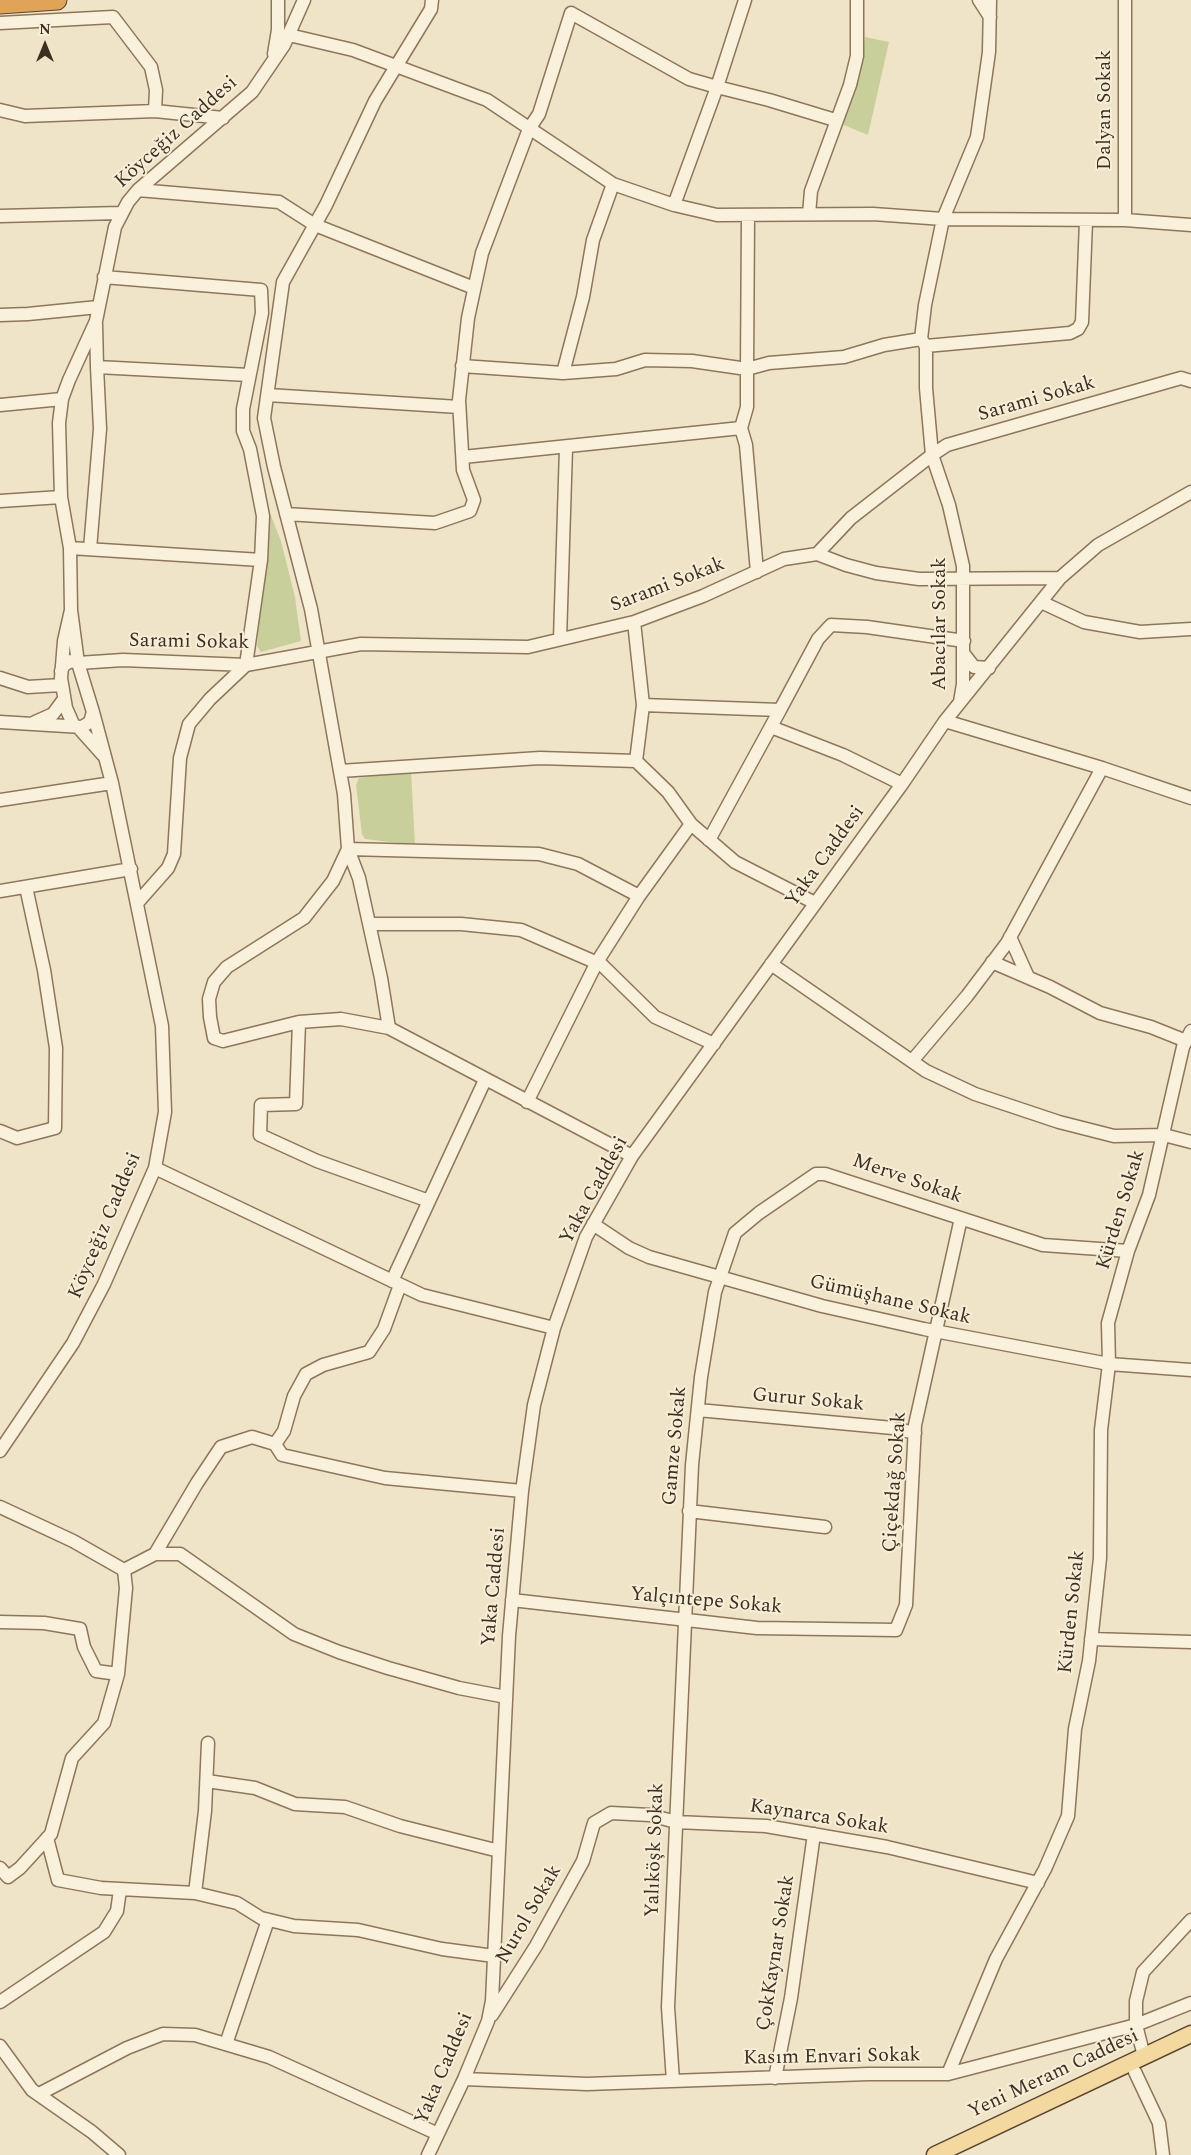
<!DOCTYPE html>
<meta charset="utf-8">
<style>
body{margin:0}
#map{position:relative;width:1191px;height:2155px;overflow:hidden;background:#f0e4c8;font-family:Spectral,serif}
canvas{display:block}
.north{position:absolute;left:20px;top:20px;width:50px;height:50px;-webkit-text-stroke:4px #f7eed8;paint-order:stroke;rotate:0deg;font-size:14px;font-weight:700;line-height:20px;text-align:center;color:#3d2e20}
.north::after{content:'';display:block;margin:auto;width:18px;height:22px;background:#3d2e20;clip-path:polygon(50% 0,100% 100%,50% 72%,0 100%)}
</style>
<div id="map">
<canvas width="1191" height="2155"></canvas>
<div class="north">N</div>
</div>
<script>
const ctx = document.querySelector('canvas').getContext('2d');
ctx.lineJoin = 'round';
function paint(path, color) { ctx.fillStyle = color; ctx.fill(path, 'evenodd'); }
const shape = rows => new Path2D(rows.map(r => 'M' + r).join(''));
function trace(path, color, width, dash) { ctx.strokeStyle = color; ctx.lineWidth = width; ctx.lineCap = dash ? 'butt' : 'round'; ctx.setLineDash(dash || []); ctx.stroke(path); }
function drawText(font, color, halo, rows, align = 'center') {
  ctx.font = font + ' Spectral,serif'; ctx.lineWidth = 4; ctx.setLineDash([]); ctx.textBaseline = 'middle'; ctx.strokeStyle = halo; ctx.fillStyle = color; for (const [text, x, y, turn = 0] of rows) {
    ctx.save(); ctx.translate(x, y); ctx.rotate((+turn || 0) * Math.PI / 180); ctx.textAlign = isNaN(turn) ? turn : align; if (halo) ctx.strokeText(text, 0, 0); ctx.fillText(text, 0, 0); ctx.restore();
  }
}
paint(shape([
 [865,37,889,42,868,135,841,124,859,75],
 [268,508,281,541,295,597,301,641,261,652,257,646],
 [411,770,415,845,365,839,362,834,356,785,359,778]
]), '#c9cf9b');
const minor = shape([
 [432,0,431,9,375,101,326,205,283,282,264,418,274,467,311,609,344,794,348,849,333,881,304,918,227,967,214,982,209,999,210,1017,214,1038,223,1041,299,1022,341,1019,389,1028,632,1156],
 [745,0,717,87,769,100,835,120],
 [979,0,990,17],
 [0,23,113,17,151,67,156,90,155,111],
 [289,35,353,50,487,100,613,184,674,205,717,215,873,214,943,219,1125,220,1191,225],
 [274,54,278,30,278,0],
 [0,110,25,116,155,111,223,118],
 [138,190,279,202,315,225,474,288],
 [809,214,811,191,850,85,857,56,857,0],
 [0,216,120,213],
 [1125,220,1125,0],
 [104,277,261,290,262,313,243,409,243,431,250,449,263,516,261,560],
 [0,315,28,314,98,307],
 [96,324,97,367,249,375],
 [926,346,1070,333,1078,329,1082,322,1086,221],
 [462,366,563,373,583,297,593,240,613,184],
 [563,373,616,369,645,360,692,361,747,369,748,216],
 [268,395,459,407],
 [0,405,62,399],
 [741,428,747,407,747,369,769,363,844,357,884,345,921,339],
 [463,457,741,428,746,445,757,572],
 [0,501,61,497],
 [286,514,435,523,470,511,474,500,463,470,459,400,468,318,482,253,529,129,539,114,571,13,689,79,717,87,674,205],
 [70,548,261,560,246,665,210,699,189,724,180,758,174,854,168,868,138,902],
 [90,549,100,429,97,367],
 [817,554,846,565,876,573,919,579,1060,578],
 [1041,602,1084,622,1140,632,1191,629],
 [71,610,70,548,61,497,59,423,62,399,69,380,96,321,115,227,128,202,138,190,252,92,284,45,304,0],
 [634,622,643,705,636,761],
 [560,639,566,448],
 [963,653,974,667,989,668],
 [61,671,64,665,71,661,78,663,123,660,246,665,361,644,528,647,634,622,703,596,784,559,817,554,851,518,932,455,947,445,1181,378,1191,381],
 [0,678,28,687,61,685],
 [960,702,963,684,963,566,949,505,932,455,926,388,926,346,921,339,925,305,943,219,977,137,989,52,990,0],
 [643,705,780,710,709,840],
 [780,710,818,639,831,625,867,627,964,641],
 [0,722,82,727,90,722,93,712,78,663,71,610,64,641,61,678,66,708,74,726],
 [35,722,53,714,64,699],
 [78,727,103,755],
 [771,727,843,755,902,784],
 [1102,768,1191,798],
 [340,771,540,758,636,761,668,792,691,824,639,896,578,864,539,854,348,849,359,878,381,978,389,1028],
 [0,800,112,783],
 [691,824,735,862,815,903],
 [0,891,131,869],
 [369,924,461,924,521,930,602,965,655,1017,714,1044],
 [1010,937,1028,977],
 [992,962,1050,987,1100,1013,1151,1027,1186,1041],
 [771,964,926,1071,975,1094,1059,1122,1114,1136,1164,1135,1191,1142],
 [299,1022,296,1104,261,1105,260,1135,317,1161,429,1201,485,1080],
 [912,1061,967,996,1007,943,1102,768,945,721],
 [527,1102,597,962,639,896],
 [0,1131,17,1138,55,1128,56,1048,44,970,26,887],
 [155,1168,422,1295,554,1328],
 [593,1224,629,1248,649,1257,822,1306,924,1329,1109,1364,1191,1370],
 [392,1281,429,1201],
 [698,1410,893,1428,915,1433],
 [275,1444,282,1455,385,1478,522,1491],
 [0,1451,73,1343,104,1284,155,1168,165,1112,162,1026,112,783,93,712],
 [0,1507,73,1541,124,1570,126,1588,118,1674,104,1723,72,1758,51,1834,20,1868,8,1877,0,1868],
 [689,1511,825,1527],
 [155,1554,197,1483,221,1447,252,1437,275,1444,284,1431,294,1396,306,1374,323,1365,369,1352,384,1329,400,1285],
 [124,1570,155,1554,180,1554,294,1634,339,1652,388,1668,459,1688,506,1697],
 [512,1600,757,1628,896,1630,906,1605,915,1425,961,1218],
 [0,1622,44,1623,80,1629,84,1647,96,1671,118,1674],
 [1091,1639,1191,1642],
 [207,1781,255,1788,295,1804,345,1807,400,1826,499,1851],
 [47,1838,58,1880,101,1888,195,1893,237,1903,261,1918,294,1926,358,1930,442,1949,494,1956],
 [195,1893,205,1811,208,1743],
 [0,2002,104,1932,117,1911,120,1890],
 [492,2015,536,1946,583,1861,594,1823,611,1813,650,1815,676,1822,766,1826,887,1847,1038,1883],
 [226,2044,268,1920],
 [0,2046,32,2090,92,2132,119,2155],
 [1144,2056,1136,2025,1136,2001,1143,1972,1191,1920],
 [1135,2072,1159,2123,1163,2155],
 [948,2074,996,1959,1045,1869,1068,1816,1075,1729,1089,1661,1100,1558,1101,1430,1109,1364,1108,1323,1128,1251,1149,1195,1183,1047,1191,1031],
 [775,2078,791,1998,814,1834],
 [464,2079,587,2084,868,2074,948,2074,1136,2025,1191,2003],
 [673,2081,668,2007,692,1465,701,1377,715,1292,735,1233,759,1213,816,1174,825,1174,1043,1245,1128,1251],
 [39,2094,127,2048,163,2034,195,2035,269,2057,438,2134],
 [428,2155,464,2079,488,2021,492,2001,509,1636,522,1491,534,1405,554,1328,586,1237,632,1156,902,784,945,721,1060,578,1098,545,1191,492]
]);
const major = shape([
 [935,2155,1191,2034]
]);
const highway = shape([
 [0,4,57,0]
]);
trace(minor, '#8d765c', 15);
trace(major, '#5b4430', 19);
trace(highway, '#5b4430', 21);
trace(minor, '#faf1dc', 12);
trace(major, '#f3d9a0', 16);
trace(highway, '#e0a458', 19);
drawText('20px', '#3d2e20', '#f7eed8', [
 ["Dalyan Sokak",1106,110,-90],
 ["Köyceğiz Caddesi",177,133,-42],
 ["Sarami Sokak",1037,400,-16],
 ["Sarami Sokak",668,586,-21],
 ["Abacılar Sokak",941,624,-90],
 ["Sarami Sokak",189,643,1],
 ["Yaka Caddesi",826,857,-54],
 ["Merve Sokak",907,1180,19],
 ["Yaka Caddesi",595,1191,-61],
 ["Kürden Sokak",1122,1210,-73],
 ["Köyceğiz Caddesi",106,1226,-67],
 ["Gümüşhane Sokak",890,1301,13],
 ["Gurur Sokak",808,1401,5],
 ["Gamze Sokak",676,1446,-85],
 ["Çiçekdağ Sokak",896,1482,-86],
 ["Yaka Caddesi",495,1587,-85],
 ["Yalçıntepe Sokak",706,1602,5],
 ["Kürden Sokak",1073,1612,-84],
 ["Kaynarca Sokak",819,1818,9],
 ["Yalıköşk Sokak",656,1850,-88],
 ["Nurol Sokak",530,1915,-60],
 ["ÇokKaynar Sokak",777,1953,-81],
 ["Kasım Envari Sokak",832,2058,-1],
 ["Yaka Caddesi",445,2069,-67],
 ["Yeni Meram Caddesi",1054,2075,-25]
]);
</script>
